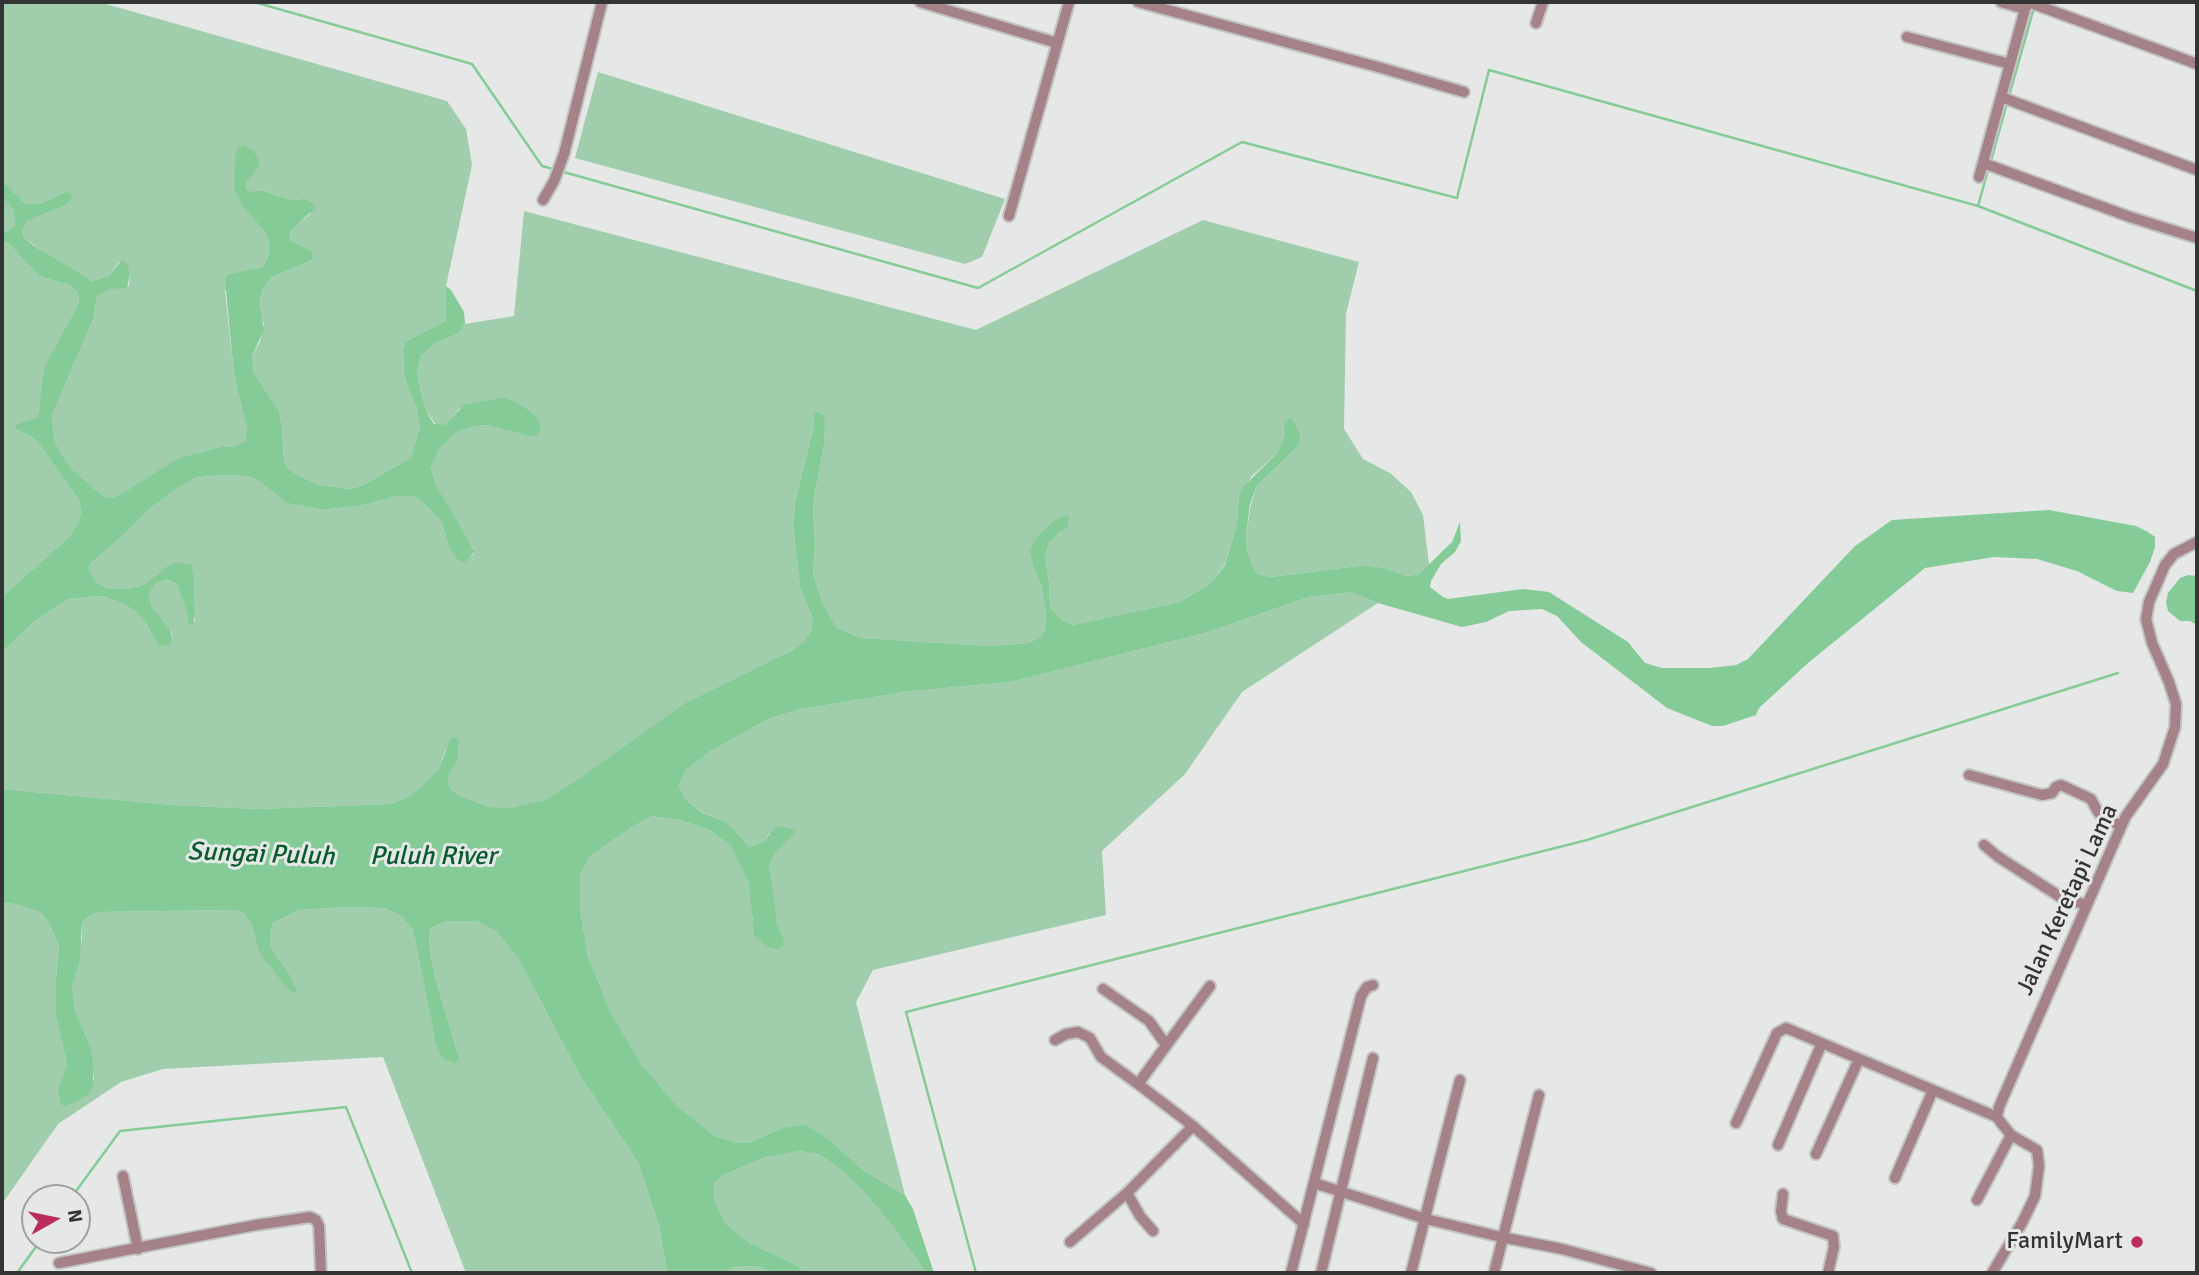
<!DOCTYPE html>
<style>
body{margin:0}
#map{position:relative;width:2199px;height:1275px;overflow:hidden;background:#e5e8e6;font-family:Signika,sans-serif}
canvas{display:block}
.frame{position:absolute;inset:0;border:4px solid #333433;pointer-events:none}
.north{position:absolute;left:21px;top:1184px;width:70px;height:70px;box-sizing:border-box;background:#e5e8e6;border:2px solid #9ea09e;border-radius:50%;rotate:81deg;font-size:19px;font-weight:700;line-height:28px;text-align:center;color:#333433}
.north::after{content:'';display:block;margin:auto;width:24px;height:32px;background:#bb2d5d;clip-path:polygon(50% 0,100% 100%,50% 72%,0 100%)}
</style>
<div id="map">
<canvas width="2199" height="1275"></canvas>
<div class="frame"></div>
<div class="north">N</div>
</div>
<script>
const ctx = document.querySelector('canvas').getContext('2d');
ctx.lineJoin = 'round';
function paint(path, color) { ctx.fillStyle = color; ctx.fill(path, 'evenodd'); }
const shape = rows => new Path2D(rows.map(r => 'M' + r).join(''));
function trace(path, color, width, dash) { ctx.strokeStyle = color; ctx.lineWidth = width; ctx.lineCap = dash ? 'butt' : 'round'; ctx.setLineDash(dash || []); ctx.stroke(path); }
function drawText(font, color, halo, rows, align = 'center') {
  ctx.font = font + ' Signika,sans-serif'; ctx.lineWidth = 6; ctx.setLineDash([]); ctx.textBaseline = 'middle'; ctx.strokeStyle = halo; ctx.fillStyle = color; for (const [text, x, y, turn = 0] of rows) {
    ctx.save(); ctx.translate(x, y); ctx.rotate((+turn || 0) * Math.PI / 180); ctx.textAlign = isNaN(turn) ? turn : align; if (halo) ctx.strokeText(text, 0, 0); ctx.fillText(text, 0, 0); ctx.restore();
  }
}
paint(shape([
 [2,2,99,2,447,101,466,129,472,165,446,286,446,321,412,338,405,343,403,351,404,372,408,389,416,407,420,426,411,458,361,486,349,489,321,485,301,477,289,469,284,461,282,426,279,411,254,373,252,356,260,342,264,324,260,314,259,302,263,289,272,277,312,260,313,253,309,249,291,241,289,236,291,231,311,213,304,199,292,200,262,190,251,193,246,188,247,182,258,166,244,145,245,210,266,233,270,246,268,257,262,267,240,273,225,291,234,375,247,430,245,442,235,447,223,446,178,458,119,497,111,498,103,496,71,468,59,450,54,438,52,415,94,317,97,297,109,289,129,286,130,274,129,268,119,262,108,276,92,281,60,263,24,238,22,232,27,221,32,217,49,212,65,192,42,203,26,204,2,180],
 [598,72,1005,199,982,257,965,264,575,158],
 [2,197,13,209,15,219,15,225,10,230,2,232],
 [524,211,976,330,1203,220,1359,262,1346,314,1344,429,1363,459,1390,473,1411,492,1423,515,1429,565,1419,574,1407,576,1384,568,1365,565,1271,577,1258,574,1252,566,1247,549,1246,536,1251,504,1256,487,1298,446,1285,434,1278,452,1252,476,1239,496,1237,523,1225,564,1212,582,1180,602,1072,625,1062,620,1050,607,1049,582,1045,557,1049,543,1061,533,1052,522,1034,568,1041,584,1046,614,1046,628,1040,637,1029,643,990,646,861,638,837,628,823,604,813,574,815,545,813,504,824,445,825,426,813,415,814,426,795,502,793,525,800,588,813,619,811,630,805,640,792,651,545,800,511,809,490,807,461,796,450,790,448,783,449,774,458,758,458,739,445,751,439,768,425,783,411,795,391,804,257,809,172,805,2,789,2,652,35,621,68,599,102,596,122,603,135,611,147,625,159,645,172,639,172,635,170,629,152,607,149,594,156,583,168,580,177,584,188,617,187,621,195,621,194,577,167,566,145,584,129,589,109,589,97,583,89,570,90,564,130,529,148,510,173,491,195,478,219,475,247,476,258,480,286,503,321,510,364,505,398,496,414,496,429,508,442,523,448,544,472,556,475,550,446,506,436,486,431,467,438,451,449,439,456,432,474,426,486,425,525,435,460,408,444,425,437,426,428,414,421,393,417,373,421,356,437,342,458,334,465,324,514,316],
 [2,240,9,244,39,276,69,285,78,293,79,303,47,361,39,412,36,418,14,426,14,428,32,437,39,444,79,500,81,511,79,521,69,537,2,597],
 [1351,592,1378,603,1242,692,1185,774,1102,851,1106,915,873,970,856,1002,905,1195,863,1170,832,1142,782,1128,748,1143,737,1143,715,1136,677,1106,640,1062,610,1011,588,956,580,909,580,876,589,857,632,827,652,816,680,820,710,830,731,846,741,865,749,883,752,900,752,919,783,937,777,923,770,881,769,865,776,852,770,833,763,842,749,847,732,827,722,820,704,813,685,799,679,786,686,770,711,751,768,719,801,709,912,691,1011,682,1205,633,1309,597],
 [2,903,14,904,40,912,49,923,59,946,56,979,56,1017,67,1064,59,1092,60,1104,94,1079,89,1043,75,1010,72,986,82,938,82,922,89,916,99,912,234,910,243,913,253,924,268,963,283,984,296,988,290,975,270,946,270,934,273,923,300,910,345,907,384,908,402,917,413,930,433,1028,459,1059,435,977,429,944,430,929,445,921,476,921,497,932,518,958,579,1074,638,1162,659,1226,667,1273,466,1273,383,1057,163,1069,121,1082,58,1124,2,1204],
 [799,1151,821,1155,843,1172,863,1191,895,1229,926,1273,806,1273,796,1265,750,1243,726,1224,714,1199,714,1183,724,1175,763,1158],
 [747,1266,760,1267,774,1273,726,1273,731,1268]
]), '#a0cdab');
paint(shape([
 [244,145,254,152,259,160,259,166,247,182,246,188,250,192,261,190,292,200,304,199,313,203,315,208,291,231,289,236,291,241,309,249,313,253,312,260,272,277,263,289,259,302,264,330,252,356,254,373,279,411,282,426,284,461,289,469,301,477,321,485,349,489,361,486,411,458,420,426,416,407,408,389,404,372,403,351,405,343,412,338,446,321,446,286,451,290,464,312,465,324,458,334,437,342,421,356,417,373,421,393,428,415,434,424,444,425,465,404,504,398,517,403,528,410,537,418,541,425,540,430,536,436,525,435,486,425,474,426,456,432,438,451,431,467,436,486,475,551,465,562,458,560,454,554,448,544,442,523,429,508,414,496,398,496,364,505,321,510,286,503,258,480,247,476,219,475,195,478,173,491,148,510,130,529,90,564,89,570,97,583,109,589,129,589,145,584,167,566,177,563,191,564,194,577,195,615,193,624,188,623,187,621,188,617,177,584,168,580,156,583,149,594,152,607,170,629,172,639,169,645,159,646,147,625,135,611,122,603,102,596,68,599,35,621,2,652,2,597,69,537,79,521,81,511,79,500,39,444,32,437,14,428,15,425,36,418,39,412,42,382,47,361,79,303,78,293,69,285,39,276,9,244,2,240,2,232,10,230,15,225,15,220,13,209,2,197,2,180,26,204,42,203,65,192,70,193,72,197,71,200,65,205,27,221,22,232,24,238,33,245,92,281,108,276,122,260,125,262,129,268,130,274,127,288,109,289,97,297,94,317,52,415,54,438,59,450,71,468,103,496,111,498,119,496,178,458,223,446,235,447,245,441,247,430,234,375,225,280,227,275,262,267,268,257,270,246,266,233,245,210,234,189,235,158,238,147],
 [816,412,824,415,825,426,824,445,813,504,815,545,813,574,823,604,837,628,861,638,990,646,1029,643,1040,637,1046,628,1046,614,1041,584,1034,568,1030,552,1034,541,1052,522,1066,515,1069,516,1068,526,1049,543,1045,557,1049,582,1050,607,1062,620,1072,625,1180,602,1212,582,1225,565,1237,523,1239,496,1243,487,1278,452,1285,434,1284,423,1291,418,1300,434,1298,446,1256,487,1250,504,1246,536,1247,549,1252,566,1258,574,1271,577,1365,565,1384,568,1407,576,1419,574,1452,542,1460,522,1461,541,1455,552,1441,564,1431,581,1430,587,1443,597,1448,599,1523,589,1549,592,1628,642,1645,663,1662,668,1710,668,1736,665,1748,659,1855,546,1892,520,2049,510,2136,526,2148,532,2155,537,2155,547,2150,562,2133,593,2117,591,2077,571,2037,559,1994,557,1925,568,1808,663,1759,708,1756,715,1723,726,1712,726,1667,708,1581,642,1557,616,1542,609,1509,611,1486,622,1462,627,1378,603,1351,592,1309,597,1205,633,1011,682,912,691,801,709,768,719,711,751,686,770,679,786,685,799,703,813,722,820,732,827,749,847,763,842,777,826,790,828,795,832,776,852,769,865,777,923,783,937,784,944,781,947,776,949,767,947,754,935,749,883,731,846,710,830,680,820,652,816,632,827,589,857,580,876,580,909,588,956,610,1011,640,1062,677,1106,715,1136,737,1143,748,1143,782,1128,806,1125,832,1142,863,1170,905,1195,913,1209,934,1273,926,1273,895,1229,863,1191,843,1172,821,1155,799,1151,763,1158,724,1175,714,1183,714,1199,726,1224,750,1243,796,1265,806,1273,774,1273,760,1267,747,1266,731,1268,726,1273,667,1273,659,1226,638,1162,579,1074,518,958,497,932,476,921,445,921,430,929,429,944,435,977,459,1059,455,1063,446,1060,441,1055,436,1044,413,930,402,917,384,908,345,907,300,910,273,923,270,934,270,946,290,975,296,988,296,992,293,993,283,984,259,951,252,924,243,913,234,910,99,912,89,916,82,922,80,959,72,986,75,1010,89,1043,93,1062,93,1087,90,1093,76,1102,65,1106,60,1104,58,1091,67,1064,56,1017,56,979,59,946,49,923,40,912,14,904,2,903,2,789,172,805,257,809,391,804,411,795,425,783,439,768,451,738,456,738,458,739,458,759,449,774,448,783,451,790,461,796,490,807,511,808,545,800,582,777,684,704,792,651,805,640,811,630,813,619,800,588,793,525,795,502,814,426,813,415],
 [2188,575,2197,576,2197,625,2190,621,2180,621,2168,611,2166,602,2168,593,2180,578]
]), '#85cb97');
trace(shape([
 [254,2,472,64,542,166,553,169],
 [2009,96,2034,8],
 [1990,164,2007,103],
 [560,171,978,288,1242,142,1457,198,1489,70,1978,206,2197,291],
 [1978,206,1988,170],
 [71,1198,120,1131,346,1107,412,1273],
 [17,1273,41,1240],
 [976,1273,906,1012,1587,840,2118,673]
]), '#85cb97', 2.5);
const minor = shape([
 [920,2,1057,43],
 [1138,2,1378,67,1464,92],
 [2001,2,2025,9],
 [2028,2,2197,64],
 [1536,23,1543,2],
 [1907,37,2010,64],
 [2001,97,2197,170],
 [1983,163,2130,217,2197,238],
 [1979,177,2027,2],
 [543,200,554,181,564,154,602,2],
 [1009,216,1069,2],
 [1969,775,2042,795,2052,793,2056,787,2061,785,2091,799,2098,812,2103,817,2121,826],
 [1984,845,1997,856,2062,898,2087,905],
 [1210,986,1138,1084,1193,1126,1304,1224],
 [1103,989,1149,1021,1166,1045],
 [1055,1040,1066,1034,1078,1032,1090,1038,1101,1057,1138,1084],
 [1736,1123,1777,1033,1786,1028,1997,1117],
 [1778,1145,1822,1043],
 [1816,1154,1859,1059],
 [123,1176,138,1249],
 [1895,1178,1933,1090],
 [1314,1183,1426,1219,1501,1237,1562,1249,1651,1273],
 [1783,1194,1781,1211,1783,1219,1833,1236,1834,1247,1828,1273],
 [1977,1200,2011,1135],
 [1153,1231,1140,1216,1127,1193,1193,1126],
 [1070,1242,1127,1193],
 [59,1263,256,1225,310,1217,316,1220,319,1226,321,1273],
 [1291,1273,1361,996,1367,987,1373,985],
 [1321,1273,1373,1058],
 [1411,1273,1460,1080],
 [1494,1273,1539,1095],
 [1992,1273,2022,1223,2035,1196,2039,1166,2037,1150,2011,1135,2002,1124,1997,1117,1999,1107,2117,836,2126,816,2163,764,2175,727,2176,704,2169,682,2152,643,2146,619,2149,602,2165,565,2174,554,2197,542]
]);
trace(minor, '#c1c4c2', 14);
trace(minor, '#a58188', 10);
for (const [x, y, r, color] of [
 [2137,1242,7,"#bb2d5d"]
]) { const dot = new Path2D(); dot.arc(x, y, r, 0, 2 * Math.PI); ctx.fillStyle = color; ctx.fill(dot); trace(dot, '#e5e8e6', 2.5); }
drawText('24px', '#333433', '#e5e8e6', [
 ["Jalan Keretapi Lama",2068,900,-65]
]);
drawText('24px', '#333433', '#e5e8e6', [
 ["FamilyMart",2123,1242]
], 'right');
drawText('italic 26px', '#075b2c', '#e5e8e6', [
 ["Sungai Puluh",261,855,2],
 ["Puluh River",433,857]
]);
</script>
